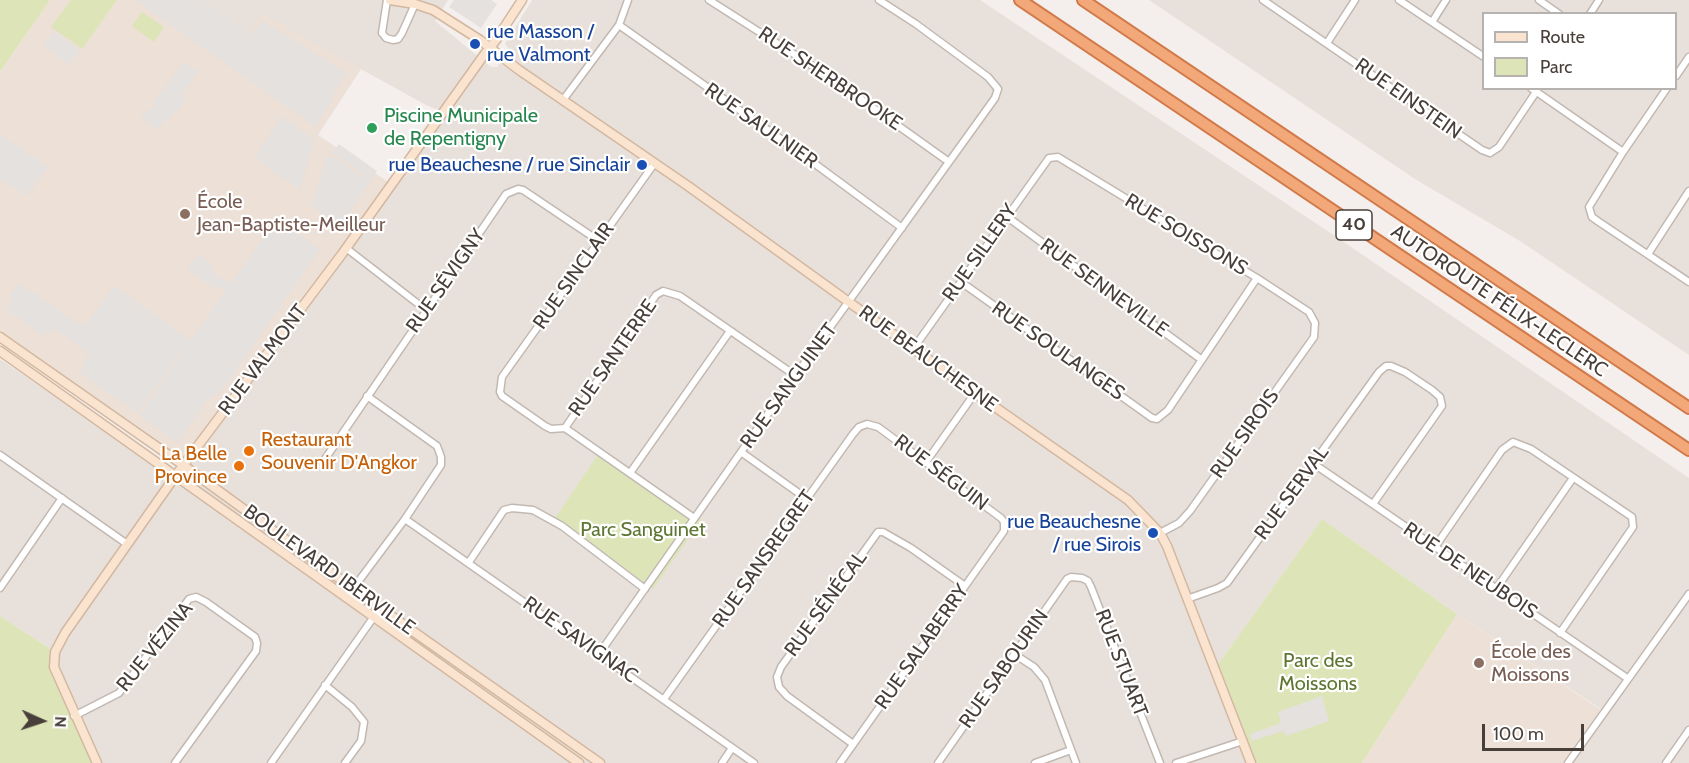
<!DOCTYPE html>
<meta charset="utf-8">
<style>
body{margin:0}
#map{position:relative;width:1689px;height:763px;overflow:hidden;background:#f4efec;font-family:Cabin,sans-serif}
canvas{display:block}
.legend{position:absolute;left:1482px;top:12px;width:195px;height:78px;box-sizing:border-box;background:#fff;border:2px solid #b6b2b0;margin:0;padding:8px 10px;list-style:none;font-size:18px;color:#483f3a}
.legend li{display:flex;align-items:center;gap:12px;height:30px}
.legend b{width:30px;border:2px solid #b6b2b0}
.north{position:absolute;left:12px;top:691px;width:60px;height:60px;-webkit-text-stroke:4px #fff;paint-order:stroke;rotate:93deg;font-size:16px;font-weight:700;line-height:24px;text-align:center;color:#483f3a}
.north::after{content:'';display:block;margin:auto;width:21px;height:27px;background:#483f3a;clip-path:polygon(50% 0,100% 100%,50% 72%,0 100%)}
.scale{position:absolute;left:1482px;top:724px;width:102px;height:27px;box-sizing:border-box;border:3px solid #483f3a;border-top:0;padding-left:8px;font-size:18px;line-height:21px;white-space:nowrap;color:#483f3a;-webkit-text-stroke:4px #fff;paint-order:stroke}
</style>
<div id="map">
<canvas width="1689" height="763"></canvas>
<ul class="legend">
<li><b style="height:8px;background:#fae4d0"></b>Route</li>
<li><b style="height:16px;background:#dde5b8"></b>Parc</li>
</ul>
<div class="north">N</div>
<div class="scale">100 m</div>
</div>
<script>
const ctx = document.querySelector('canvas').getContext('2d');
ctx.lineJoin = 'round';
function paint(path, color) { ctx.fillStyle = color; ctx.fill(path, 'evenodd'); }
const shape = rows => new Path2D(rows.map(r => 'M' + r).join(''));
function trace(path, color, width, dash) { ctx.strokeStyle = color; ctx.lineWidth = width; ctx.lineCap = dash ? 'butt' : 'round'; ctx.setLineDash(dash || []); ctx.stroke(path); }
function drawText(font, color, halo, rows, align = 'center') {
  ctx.font = font + ' Cabin,sans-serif'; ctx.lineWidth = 4.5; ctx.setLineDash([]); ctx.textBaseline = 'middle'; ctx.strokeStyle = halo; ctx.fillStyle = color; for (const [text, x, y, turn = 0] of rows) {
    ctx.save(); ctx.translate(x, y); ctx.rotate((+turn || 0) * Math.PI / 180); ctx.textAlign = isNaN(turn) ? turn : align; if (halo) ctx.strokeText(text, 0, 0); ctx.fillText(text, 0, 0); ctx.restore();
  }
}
paint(shape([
 [200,0,448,0,435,21,491,67,497,67,509,49,505,44,532,0,980,0,1335,236,1689,478,1689,763,1568,763,1604,711,1457,614,1322,519,1214,670,1251,763,97,763,56,673,55,652,0,616,0,359,177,480,443,112,426,105,263,15,248,35],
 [602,451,702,519,555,518],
 [1149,0,1689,0,1689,355,1520,241,1415,179],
 [1484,14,1676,14,1676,88,1484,88]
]), '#e8e0da');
paint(shape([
 [50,0,199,0,248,34,263,14,361,69,318,135,391,184,183,465,0,335,0,72],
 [1457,614,1604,712,1568,763,1362,763]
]), '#ece0d7');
paint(shape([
 [0,0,50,0,0,72],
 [71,0,117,0,82,49,51,27],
 [142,12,164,27,154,42,132,26],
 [601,450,702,519,653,589,555,518],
 [1322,519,1457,614,1362,763,1251,763,1214,670],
 [0,616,55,652,54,660,97,763,0,763]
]), '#dde5b8');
paint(shape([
 [135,0,200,0,251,35,263,21,347,73,334,91,335,92,316,127],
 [454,0,491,0,497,4,481,28,449,7],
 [54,32,80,50,69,64,44,45],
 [183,62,198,71,182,95,186,99,181,107,168,120,165,119,157,129,141,118,148,108,153,110,156,106,153,104],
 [281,116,314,139,300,190,255,158],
 [0,134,48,167,27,196,0,179],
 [339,144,377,171,340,226,312,206,326,156,337,159,363,178,365,176,332,153],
 [277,219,320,249,220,392,207,400,178,443,140,415,183,352,181,351,137,413,79,372,89,354,57,330,47,332,44,336,7,310,10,306,10,295,19,283,77,323,86,325,114,286,191,340,226,291,220,286,217,290,187,269,198,255,212,264,211,272,231,284],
 [1322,696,1329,721,1286,736,1283,731,1252,741,1250,734,1281,723,1278,712]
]), '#e4e1df');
const street = shape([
 [387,0,382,33,386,38,393,40,398,39,402,33,415,4],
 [709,0,830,77,949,162],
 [1263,0,1482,150,1490,153,1499,147,1536,92],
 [1399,0,1484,57],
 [1539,0,1559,14],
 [1590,14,1599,0],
 [1432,22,1446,0],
 [619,25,792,147,902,228],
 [1327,43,1355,0],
 [1676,76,1689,57],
 [1531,88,1623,152],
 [1667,88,1623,152,1589,207,1592,217,1599,222,1689,282],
 [563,100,619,25,628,0],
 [654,164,502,377,500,392,502,396,545,426,551,429,565,428,694,518],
 [1006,216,1202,360],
 [346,248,426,310],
 [1648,254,1689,191],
 [961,282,1152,418,1157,419,1168,410,1257,278],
 [913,349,1049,158,1058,157,1257,278,1309,312,1315,323,1314,337,1190,511,1179,523,1160,533],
 [565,428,656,295,663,291,680,296,796,376],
 [741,452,807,499],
 [0,455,127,544],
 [325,459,506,194,518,189,523,190,599,241],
 [926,462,975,393],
 [1314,464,1627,678],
 [630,473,730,331],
 [405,519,754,763],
 [1435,547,1502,450,1513,442,1531,449,1632,517,1633,527,1560,633],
 [469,562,504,510,512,508,533,510,562,526,645,589],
 [0,588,62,498],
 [1496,589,1573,478],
 [346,598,405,519,441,465,441,457,437,446,367,396],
 [1187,599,1218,588,1227,583,1379,372,1386,366,1391,366,1405,372,1432,390,1440,397,1442,406,1373,504],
 [599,654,767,415,995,98,998,89,988,77,916,24,879,0],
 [1014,654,1034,667,1045,680,1076,763],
 [325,685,352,707,364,722,361,741,345,763],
 [664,699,853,434,859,427,867,424,878,427,1001,518,1004,522,1004,531,840,763],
 [74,716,119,693,189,599,196,597,206,602,255,637,257,643,256,651,175,763],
 [853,744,787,696,779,687,777,677,781,667,878,532,883,532,911,548,965,586],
 [271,763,380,608],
 [722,763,732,748],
 [938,763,1067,579,1071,577,1082,578,1088,581,1091,587,1160,763],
 [1035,763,1071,750],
 [1176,763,1243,741],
 [1568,763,1689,594],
 [1666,763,1689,730]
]);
const secondary = shape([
 [390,0,415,4,433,10,480,40,519,70,688,186,975,393,1128,500,1160,533,1167,546,1251,763],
 [0,337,183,465,380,608,600,763],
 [0,351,579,763],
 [97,763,54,667,55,652,65,633,176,475,342,254,484,55,496,40,522,0]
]);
const highway = shape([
 [1020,0,1689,450],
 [1083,0,1689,408]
]);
trace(street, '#c2b8b2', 9);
trace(secondary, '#d3b8a1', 11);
trace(highway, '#d17949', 14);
trace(street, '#fff', 6);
trace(secondary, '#fae4d0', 8);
trace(highway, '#f2a879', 10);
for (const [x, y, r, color] of [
 [475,44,6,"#1a4fb4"],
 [372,128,6,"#2e9e5b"],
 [642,165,6,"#1a4fb4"],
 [185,214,6,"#8d6e63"],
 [249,451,6,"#e8710a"],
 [239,466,6,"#e8710a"],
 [1153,533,6,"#1a4fb4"],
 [1479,663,6,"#8d6e63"]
]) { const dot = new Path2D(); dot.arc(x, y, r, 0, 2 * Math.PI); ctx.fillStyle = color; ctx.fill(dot); trace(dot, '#fff', 2); }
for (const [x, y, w] of [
 [1354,225,36]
]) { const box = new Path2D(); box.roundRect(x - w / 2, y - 15, w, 30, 4.5); ctx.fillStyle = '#fff'; ctx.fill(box); trace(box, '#483f3a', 1.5); }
drawText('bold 18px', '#483f3a', null, [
 ["40",1354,225]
]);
drawText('20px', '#164399', '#fff', [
 ["rue Masson /",487,32,"left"],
 ["rue Valmont",487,55,"left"],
 ["rue Beauchesne / rue Sinclair",630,165],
 ["rue Beauchesne",1141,522],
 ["/ rue Sirois",1141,545]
], 'right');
drawText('20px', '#483f3a', '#fff', [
 ["RUE SHERBROOKE",830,79,34],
 ["RUE EINSTEIN",1408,99,35],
 ["RUE SAULNIER",761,126,35],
 ["RUE SOISSONS",1186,235,31],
 ["RUE SILLERY",980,253,-55],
 ["RUE SINCLAIR",574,276,-55],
 ["RUE SÉVIGNY",446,281,-55],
 ["RUE SENNEVILLE",1104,288,36],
 ["AUTOROUTE FÉLIX-LECLERC",1499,301,34],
 ["RUE SOULANGES",1058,351,35],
 ["RUE SANTERRE",613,358,-55],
 ["RUE BEAUCHESNE",928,359,36],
 ["RUE VALMONT",263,360,-53],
 ["RUE SANGUINET",789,386,-54],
 ["RUE SIROIS",1245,434,-55],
 ["RUE SÉGUIN",941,473,37],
 ["RUE SERVAL",1292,493,-54],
 ["RUE SANSREGRET",764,559,-55],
 ["BOULEVARD IBERVILLE",329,570,36],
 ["RUE DE NEUBOIS",1470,571,34],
 ["RUE SÉNÉCAL",826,604,-54],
 ["RUE SAVIGNAC",580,640,35],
 ["RUE VÉZINA",155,647,-51],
 ["RUE SALABERRY",922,647,-55],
 ["RUE STUART",1121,663,69],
 ["RUE SABOURIN",1004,669,-55]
]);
drawText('20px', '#27864d', '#fff', [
 ["Piscine Municipale",384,116],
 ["de Repentigny",384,139]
], 'left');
drawText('20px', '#785e54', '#fff', [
 ["École",197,202],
 ["Jean-Baptiste-Meilleur",197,225],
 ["École des",1491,652],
 ["Moissons",1491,675]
], 'left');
drawText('20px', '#c56008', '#fff', [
 ["Restaurant",261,440],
 ["Souvenir D'Angkor",261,463],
 ["La Belle",227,454,"right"],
 ["Province",227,477,"right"]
], 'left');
drawText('20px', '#5e7631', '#fff', [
 ["Parc Sanguinet",643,530],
 ["Parc des",1318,661],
 ["Moissons",1318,684]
]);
</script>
